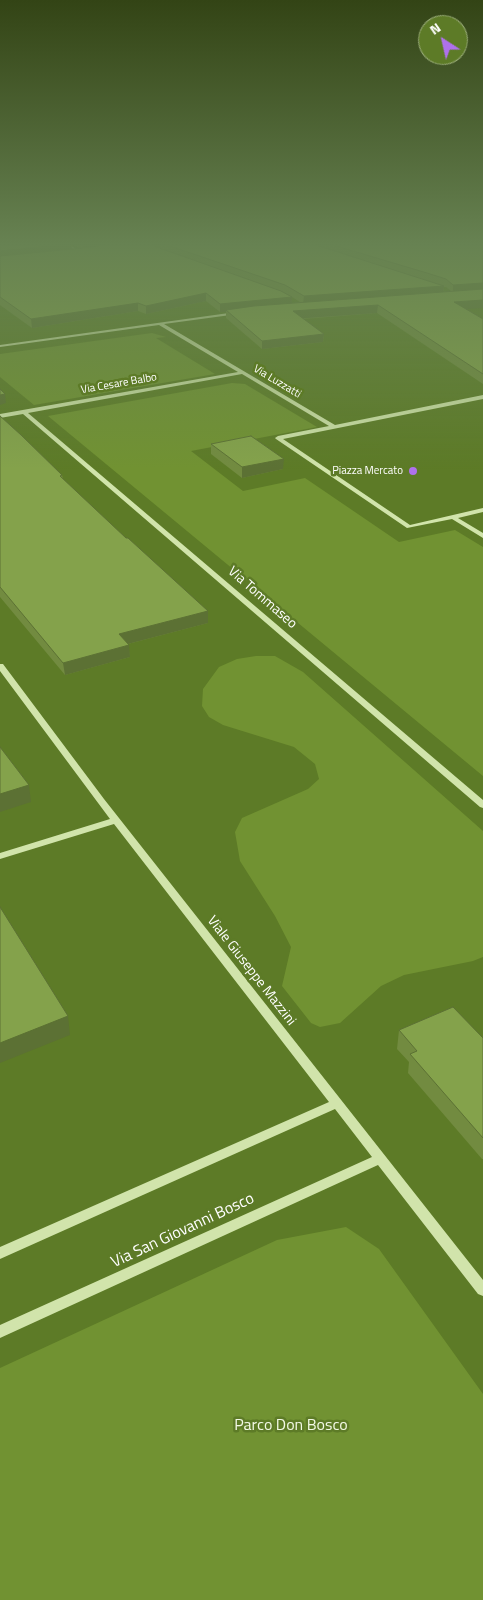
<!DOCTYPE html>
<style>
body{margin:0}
#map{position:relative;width:483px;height:1600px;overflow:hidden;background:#5d7b27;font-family:"Titillium Web",sans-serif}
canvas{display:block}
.north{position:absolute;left:418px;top:15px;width:50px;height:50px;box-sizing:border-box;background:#5d7b27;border:1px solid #9eb07d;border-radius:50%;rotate:325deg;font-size:14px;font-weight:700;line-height:20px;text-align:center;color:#fff}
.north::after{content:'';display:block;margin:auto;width:18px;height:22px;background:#af71ec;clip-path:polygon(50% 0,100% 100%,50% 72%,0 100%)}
</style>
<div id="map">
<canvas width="483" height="1600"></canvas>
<div class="north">N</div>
</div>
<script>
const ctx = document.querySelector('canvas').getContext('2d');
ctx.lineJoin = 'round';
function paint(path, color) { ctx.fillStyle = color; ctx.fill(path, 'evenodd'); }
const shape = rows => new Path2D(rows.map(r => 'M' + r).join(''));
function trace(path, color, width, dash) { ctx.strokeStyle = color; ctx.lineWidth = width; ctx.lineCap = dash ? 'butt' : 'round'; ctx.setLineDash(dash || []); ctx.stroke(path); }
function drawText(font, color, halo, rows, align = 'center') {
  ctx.font = font + ' "Titillium Web",sans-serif'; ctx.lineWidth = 5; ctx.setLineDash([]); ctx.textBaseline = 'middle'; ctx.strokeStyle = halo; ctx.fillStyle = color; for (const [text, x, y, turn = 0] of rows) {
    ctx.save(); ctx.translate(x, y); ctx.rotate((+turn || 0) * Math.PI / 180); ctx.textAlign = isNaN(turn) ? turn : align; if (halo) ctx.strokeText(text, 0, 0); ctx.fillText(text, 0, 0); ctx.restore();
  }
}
paint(shape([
 [152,333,166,337,156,338,215,374,34,405,0,377,0,354],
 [232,383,245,384,317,427,191,451,243,491,305,478,399,542,455,530,483,547,483,776,48,416],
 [256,656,275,656,303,672,483,831,483,957,473,961,404,975,381,986,340,1023,320,1027,311,1023,282,986,291,947,275,916,240,861,235,832,242,818,308,789,319,779,315,764,294,747,223,725,209,717,202,706,203,689,219,667,237,659],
 [346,1227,379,1249,483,1394,483,1600,0,1600,0,1368,277,1240]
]), '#719232');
paint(shape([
 [65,245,69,245,85,253,82,254,65,245],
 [236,312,238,314,164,324,335,425,483,395,483,399,283,439,410,525,483,508,483,512,458,518,483,533,483,538,452,519,407,528,276,439,275,438,278,436,329,426,242,374,28,413,483,800,483,808,480,807,23,414,0,418,0,414,238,372,159,325,0,347,0,345,236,312],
 [0,664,3,664,104,799,483,1280,483,1296,478,1294,378,1165,0,1338,0,1325,372,1157,335,1109,0,1259,0,1247,329,1102,114,824,0,859,0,853,110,819,0,671,0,664]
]), '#d1e4ab');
paint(shape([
 [0,245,71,245,72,250,81,249,73,245,483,245,466,309,483,319,483,384,377,313,303,319,324,334,323,342,262,349,226,318,226,312,220,312,206,301,146,314,138,311,32,328,0,305],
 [444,287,446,287,451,291,443,292],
 [292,297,300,302,292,303],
 [0,416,62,475,63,479,208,623,128,644,130,657,65,675,0,597],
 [211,444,283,469,242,478,211,454],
 [399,1030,483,1038,483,1159,482,1159,408,1073,409,1062,397,1049]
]), '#728b40');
paint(shape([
 [58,245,71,245,72,251,0,258,0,251],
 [83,245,117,245,83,250],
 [483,283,483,291,453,293,453,285],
 [444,286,443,293,303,304,304,296],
 [206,293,206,301,146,314,146,306],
 [292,297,292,305,226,310,226,312,220,312,220,304],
 [483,300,483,308,453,310,454,302],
 [138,303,138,311,32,328,31,319],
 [378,305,377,313,293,319,293,311],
 [324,334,323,342,262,349,262,341],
 [5,394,6,403,0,405,0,395],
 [284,459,283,469,242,478,242,467],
 [208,611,208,623,120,646,119,634],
 [129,645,130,657,65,675,63,663],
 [29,785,31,802,0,812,0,794],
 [68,1016,70,1035,0,1063,0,1043]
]), '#5c7134');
const building = shape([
 [0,245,58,245,0,251,0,245],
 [105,245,151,245,281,291,292,297,220,304,206,293,146,306,138,303,31,319,0,297,0,256,83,248,105,245],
 [167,245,316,245,444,286,304,296,285,285,167,245],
 [333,245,483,245,483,283,453,285,446,279,427,273,333,245],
 [483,289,483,300,454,302,483,319,483,374,378,305,293,311,324,334,262,341,226,310,254,306,483,289],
 [0,389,5,394,0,395,0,389],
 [0,416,21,435,62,475,60,476,126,538,128,538,208,611,119,634,129,645,63,663,0,587,0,416],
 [251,436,284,459,242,467,211,444,251,436],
 [0,747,29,785,0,794,0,747],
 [0,907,68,1016,0,1043,0,907],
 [453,1007,483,1038,483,1138,410,1054,417,1051,399,1030,453,1007]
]);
paint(building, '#84a24b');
trace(building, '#5c7134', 1);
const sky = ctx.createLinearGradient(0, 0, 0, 469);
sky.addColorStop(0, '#334415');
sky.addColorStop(0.52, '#678252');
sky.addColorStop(1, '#67825200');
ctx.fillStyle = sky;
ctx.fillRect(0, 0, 483, 469);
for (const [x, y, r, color] of [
 [413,471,5,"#af71ec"]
]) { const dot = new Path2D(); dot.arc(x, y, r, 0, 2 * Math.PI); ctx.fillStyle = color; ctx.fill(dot); trace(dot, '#5d7b27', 2); }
drawText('11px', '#fff', '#5d7b27', [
 ["Via Luzzatti",277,382,31],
 ["Via Cesare Balbo",119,384,-10]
]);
drawText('11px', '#fff', '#5d7b27', [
 ["Piazza Mercato",403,471]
], 'right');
drawText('14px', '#fff', '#5d7b27', [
 ["Via Tommaseo",262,598,41],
 ["Viale Giuseppe Mazzini",251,971,52]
]);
drawText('16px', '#fff', '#5d7b27', [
 ["Via San Giovanni Bosco",183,1231,-25]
]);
drawText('16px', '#f3f9e6', '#5d7b27', [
 ["Parco Don Bosco",291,1426]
]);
</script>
